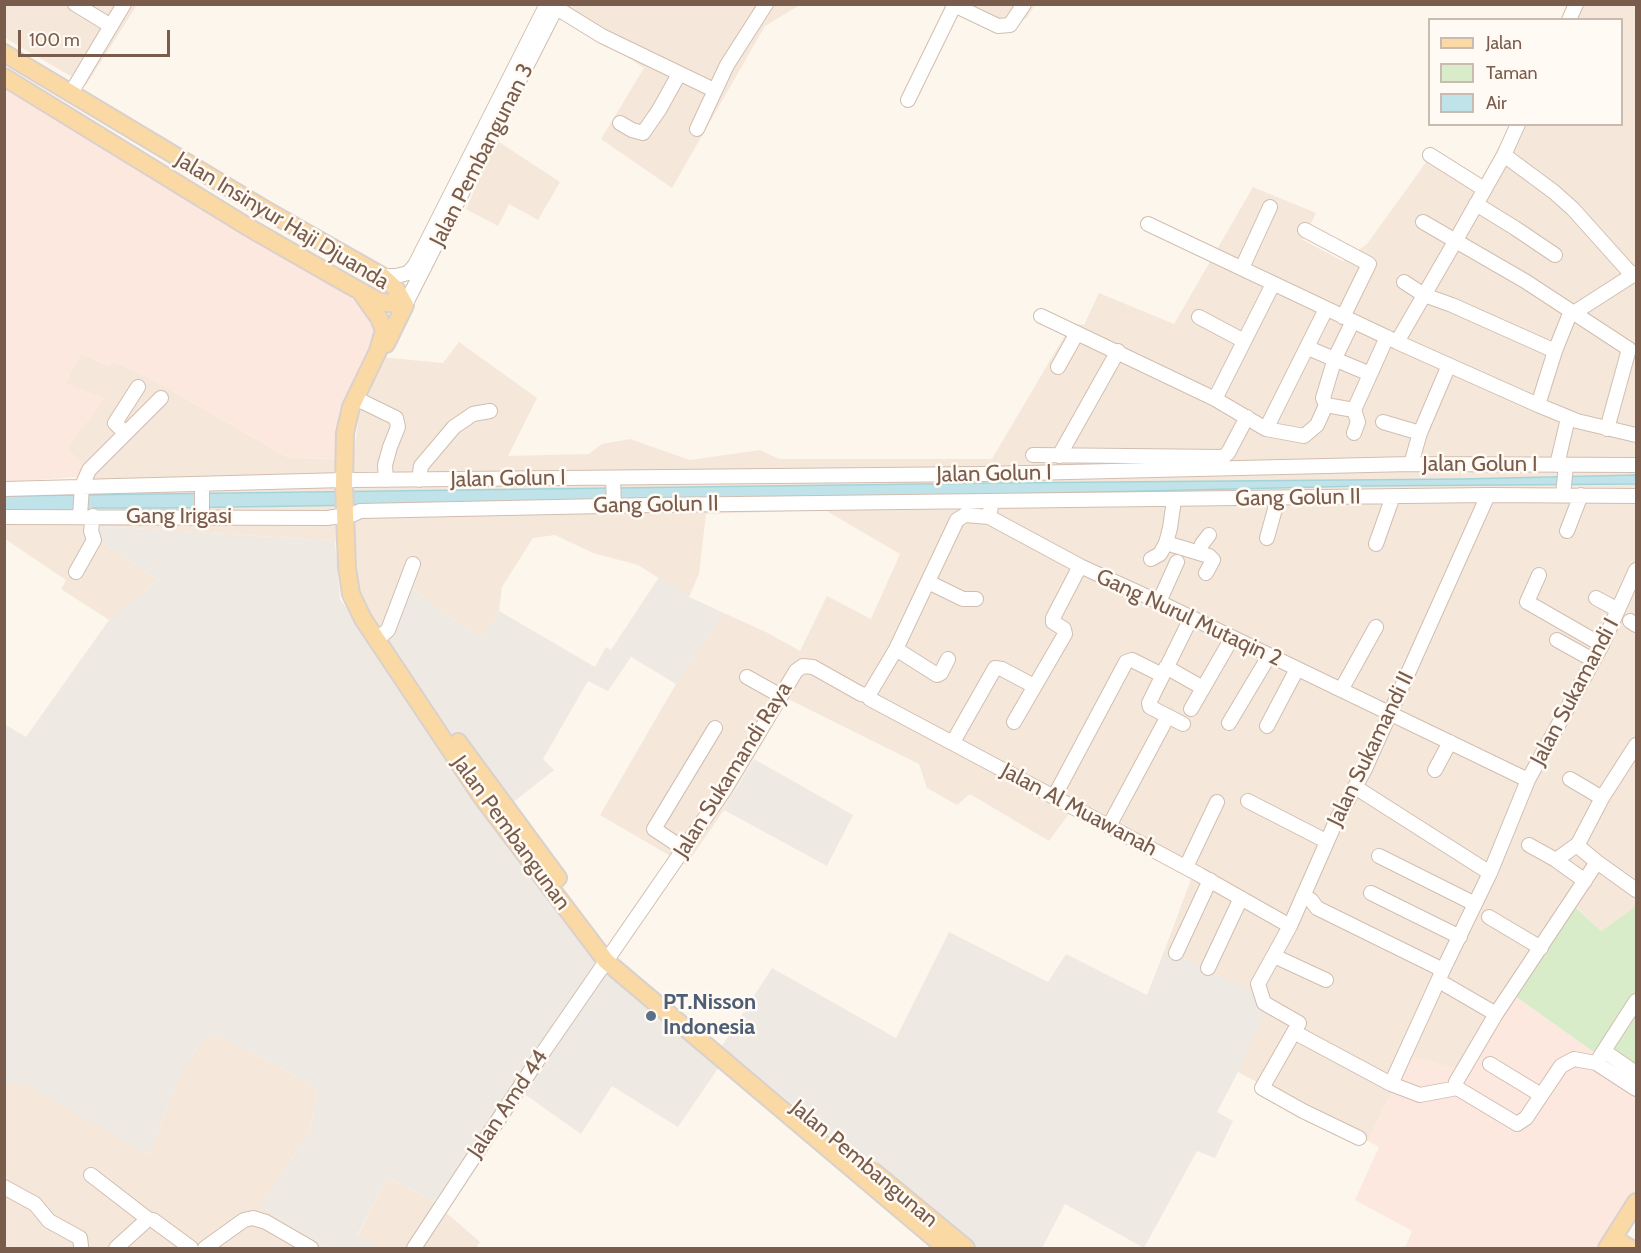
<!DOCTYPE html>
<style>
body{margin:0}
#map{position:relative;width:1641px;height:1253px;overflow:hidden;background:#fdf6ec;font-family:Cabin,sans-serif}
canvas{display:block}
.frame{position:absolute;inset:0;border:6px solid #7a5c4d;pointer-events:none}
.legend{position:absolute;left:1428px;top:18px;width:195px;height:108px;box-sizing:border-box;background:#fffaf3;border:2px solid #cabbb1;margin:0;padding:8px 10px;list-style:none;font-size:18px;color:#7a5c4d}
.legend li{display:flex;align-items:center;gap:12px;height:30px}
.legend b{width:30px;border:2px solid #cabbb1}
.scale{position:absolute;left:18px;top:30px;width:152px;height:27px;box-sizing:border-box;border:3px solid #7a5c4d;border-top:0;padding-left:8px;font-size:18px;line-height:21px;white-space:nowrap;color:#7a5c4d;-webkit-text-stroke:4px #fffaf3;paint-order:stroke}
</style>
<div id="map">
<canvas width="1641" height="1253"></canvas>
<div class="frame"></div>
<ul class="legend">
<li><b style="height:8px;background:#fbd9a5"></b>Jalan</li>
<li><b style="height:16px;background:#d8ecc9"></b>Taman</li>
<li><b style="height:16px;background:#bfe3e8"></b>Air</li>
</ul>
<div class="scale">100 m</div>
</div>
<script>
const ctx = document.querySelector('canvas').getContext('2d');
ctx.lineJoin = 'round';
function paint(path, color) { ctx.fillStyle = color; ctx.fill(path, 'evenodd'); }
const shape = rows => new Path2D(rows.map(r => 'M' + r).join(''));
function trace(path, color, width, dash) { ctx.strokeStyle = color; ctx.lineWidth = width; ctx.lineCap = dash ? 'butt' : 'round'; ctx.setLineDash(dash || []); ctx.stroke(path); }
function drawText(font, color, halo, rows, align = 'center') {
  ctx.font = font + ' Cabin,sans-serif'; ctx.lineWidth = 5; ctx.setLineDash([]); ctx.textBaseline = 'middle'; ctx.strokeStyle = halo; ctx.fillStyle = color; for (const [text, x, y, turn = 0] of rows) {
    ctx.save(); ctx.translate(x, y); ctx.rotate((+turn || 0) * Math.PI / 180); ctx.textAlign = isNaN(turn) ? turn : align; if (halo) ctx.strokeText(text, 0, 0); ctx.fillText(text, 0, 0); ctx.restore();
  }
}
paint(shape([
 [5,5,137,5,86,85,5,38],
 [547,5,800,5,765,26,672,188,601,139,644,68],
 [950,5,1035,5,1027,18,1001,29],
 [1569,5,1636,5,1636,903,1632,909,1601,931,1573,904,1469,1073,1409,1056,1368,1141,1238,1072,1268,1000,1165,949,1193,874,1071,811,1049,841,970,794,957,805,927,788,919,764,788,699,724,810,686,865,600,815,676,684,724,613,768,633,800,651,827,596,871,619,900,554,825,510,706,514,699,574,689,597,638,565,593,553,555,535,533,538,502,587,499,611,482,637,445,614,412,588,382,635,360,592,355,538,335,541,99,526,102,542,158,580,109,620,61,589,66,580,5,539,4,508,19,508,83,496,78,477,83,469,67,447,65,383,81,353,108,366,113,361,150,378,289,458,353,459,361,401,380,357,443,363,459,342,537,398,508,456,589,454,602,444,630,439,690,460,760,450,779,459,992,459,1072,323,1084,325,1099,293,1174,324,1253,187,1316,213,1303,240,1343,261,1367,244,1432,154,1482,179,1510,125,1622,124,1622,20,1562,19],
 [496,140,560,182,538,220,509,204,498,226,466,209],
 [216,1034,280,1067,318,1090,310,1130,262,1206,273,1215,327,1248,5,1248,4,1085,23,1082,149,1155,178,1079,200,1043],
 [387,1177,434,1202,480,1242,476,1248,374,1248,375,1247,357,1237]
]), '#f5e8da');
paint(shape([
 [4,77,360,291,379,318,345,433,344,459,289,458,150,378,113,361,108,366,81,353,65,383,105,398,68,447,84,469,78,477,5,482],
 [1515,996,1636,1082,1636,1216,1624,1235,1627,1248,1405,1248,1412,1231,1355,1200,1379,1147,1368,1141,1409,1056,1469,1072]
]), '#fde8e0');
paint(shape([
 [99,526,335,541,340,599,601,963,721,1064,678,1127,612,1086,581,1134,513,1086,434,1202,387,1177,357,1236,375,1246,374,1248,327,1248,273,1215,262,1206,310,1130,318,1090,280,1067,216,1034,200,1043,178,1079,149,1155,23,1083,5,1085,4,724,26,737,109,620,158,580,102,542],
 [659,577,689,597,724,613,676,684,631,657,608,691,588,681,543,759,554,770,506,808,381,636,412,588,445,614,482,637,499,611,595,667,606,647,611,650],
 [754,759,853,815,827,866,724,810],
 [949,932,1048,982,1066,954,1147,995,1165,949,1269,1000,1238,1072,1217,1112,1233,1121,1215,1158,1197,1151,1144,1248,1065,1204,1042,1248,966,1248,722,1046,772,968,896,1038]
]), '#efe9e4');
paint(shape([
 [1636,903,1636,1082,1515,996,1572,904,1601,931,1632,909]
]), '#d8ecc9');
const water = shape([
 [1636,475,1636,484,1364,486,836,498,166,508,5,508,4,496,996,483,1461,479,1636,475]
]);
paint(water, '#bfe3e8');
trace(water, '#a5d3da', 1.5);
trace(shape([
 [4,511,84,507]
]), '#bfe3e8', 18);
const minor = shape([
 [75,4,111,26],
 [550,4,602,36,714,90],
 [952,4,998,26,1010,25,1024,4],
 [1569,20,1576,4],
 [71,93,124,4],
 [908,100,955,4],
 [620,123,632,130,643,133,659,110,679,74],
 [697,129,727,65,766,4],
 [1430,155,1484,189],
 [1504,155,1554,192,1573,209,1633,276],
 [1476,204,1515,228,1555,255],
 [1423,222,1525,281,1629,349,1607,429],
 [1148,224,1397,342,1538,405,1577,421,1636,435],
 [1305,230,1369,264,1343,317],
 [1242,268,1270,207],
 [382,276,396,276,408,273,415,265,547,4],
 [1404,282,1424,295,1452,305,1555,351],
 [405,305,558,4],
 [1041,316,1215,399,1266,429,1304,436,1317,425,1326,405,1323,398,1335,358,1353,321],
 [1199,317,1244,341],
 [1397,342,1456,240,1504,155,1518,124],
 [1308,348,1370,374],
 [1058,367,1077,333],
 [1215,399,1273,284],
 [361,401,396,418,398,427,390,447,385,465,386,480],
 [1326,405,1354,410,1387,337],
 [1538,405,1555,351,1569,316,1636,273],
 [1354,410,1358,422,1354,433],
 [1383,422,1420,433],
 [1266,429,1326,309],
 [125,433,115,423,138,387],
 [1033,455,1223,457,1228,453,1247,417],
 [1059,456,1118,351],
 [1411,464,1420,433,1449,365],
 [1557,465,1568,418],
 [613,478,614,506],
 [352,480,984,474,1411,464,1636,465],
 [419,480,421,466,454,427,473,414,490,411],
 [202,484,202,517],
 [4,489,344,480],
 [1563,495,1566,465],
 [80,516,82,486,89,470,161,398],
 [4,517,327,518,354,514,360,511,653,505,1488,495,1636,496],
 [989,517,1080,566,1159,602,1528,780],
 [1567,531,1581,495],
 [1267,538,1278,498],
 [1166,543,1209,556,1213,560,1206,573],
 [1376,544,1393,496],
 [1199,553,1202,544,1209,535],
 [1151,559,1160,554,1166,543,1170,528,1174,500],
 [76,572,94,540,91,531,93,516],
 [1539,575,1527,602,1602,645],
 [928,582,963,599,976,599],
 [1596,598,1618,610],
 [1159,602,1177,562],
 [1630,621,1636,625],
 [382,635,388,630,413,564],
 [1557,640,1593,660],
 [896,649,937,675,941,673,948,659],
 [1166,667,1203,688],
 [747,677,781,696],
 [1341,690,1376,627],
 [867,695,870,699,1200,875,1290,926],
 [1191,709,1232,638],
 [1014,722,1065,634,1064,629,1053,622,1053,618,1080,566],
 [1229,723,1269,656],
 [1183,724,1150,707,1149,703,1191,618],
 [1267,726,1297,669],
 [953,742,995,668,1002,669,1034,686],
 [1435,770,1450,742],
 [1570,779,1602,798],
 [1355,787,1490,873],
 [1054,797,1126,662,1132,660,1162,675],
 [1248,801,1326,841],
 [1109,826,1168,716],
 [1578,844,1580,848,1597,862,1636,890],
 [1529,845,1556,860,1585,881],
 [684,849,654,829,715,728],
 [1379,856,1475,904],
 [1556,860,1578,844,1602,798,1636,745],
 [1186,867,1217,802],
 [1371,893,1460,937],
 [1303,896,1311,900,1317,908,1443,970],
 [1489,917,1541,948],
 [1176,953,1210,880],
 [1274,956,1326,980],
 [1208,968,1241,898],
 [1446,985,1496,1014],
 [1294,1032,1391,1084,1420,1095,1457,1088,1517,1124,1526,1118,1561,1066,1574,1059,1596,1063,1636,1089],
 [1604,1051,1636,1073],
 [1596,1063,1636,1001],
 [1490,1064,1541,1095],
 [1391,1084,1443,970,1490,873,1528,780,1602,645,1636,570],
 [1457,1088,1456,1082,1496,1014,1597,862],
 [1359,1138,1303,1111,1262,1088,1299,1023,1264,1003,1258,984,1290,926,1337,819,1365,769,1488,495],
 [91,1175,148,1219],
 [4,1187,35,1204,49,1221,80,1238,81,1246],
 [116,1248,148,1219,153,1220,191,1248],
 [205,1248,244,1220,253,1218,266,1222,311,1248],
 [414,1248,535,1064,725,789,796,671,803,666,813,667,861,694,867,695,871,691,896,649,957,520,965,515,989,517,992,501]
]);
const major = shape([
 [4,53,271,213,382,276,396,289,405,305],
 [4,77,248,227,344,282,380,302,405,305],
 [360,291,379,318,384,330,378,351,351,407,345,433,344,484,347,567,351,594,363,619,481,796,606,961,946,1248],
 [386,344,405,305],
 [458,742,558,878],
 [874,1172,966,1248],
 [1614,1239,1630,1248],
 [1607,1248,1636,1202]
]);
trace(minor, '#d1beb0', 16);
trace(major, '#dad1cd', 20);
trace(minor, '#fff', 14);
trace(major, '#fbd9a5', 16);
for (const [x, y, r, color] of [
 [651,1016,6,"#5c6f8a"]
]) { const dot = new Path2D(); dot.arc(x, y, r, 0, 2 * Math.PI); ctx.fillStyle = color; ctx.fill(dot); trace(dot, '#fffaf3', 2); }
drawText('22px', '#7a5c4d', '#fffaf3', [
 ["Jalan Pembangunan 3",482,155,-63],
 ["Jalan Insinyur Haji Djuanda",282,221,31],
 ["Jalan Golun I",1480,465],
 ["Jalan Golun I",994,474,-1],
 ["Jalan Golun I",508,479,-1],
 ["Gang Golun II",1298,498,-1],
 ["Gang Golun II",656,505,-1],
 ["Gang Irigasi",179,517],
 ["Gang Nurul Mutaqin 2",1189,618,25],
 ["Jalan Sukamandi I",1575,692,-62],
 ["Jalan Sukamandi II",1371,749,-64],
 ["Jalan Sukamandi Raya",733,770,-58],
 ["Jalan Al Muawanah",1079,810,28],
 ["Jalan Pembangunan",511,833,54],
 ["Jalan Amd 44",508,1104,-56],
 ["Jalan Pembangunan",864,1164,40]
]);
drawText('bold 22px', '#4e5e75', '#fffaf3', [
 ["PT.Nisson",663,1003],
 ["Indonesia",663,1028]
], 'left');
</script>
